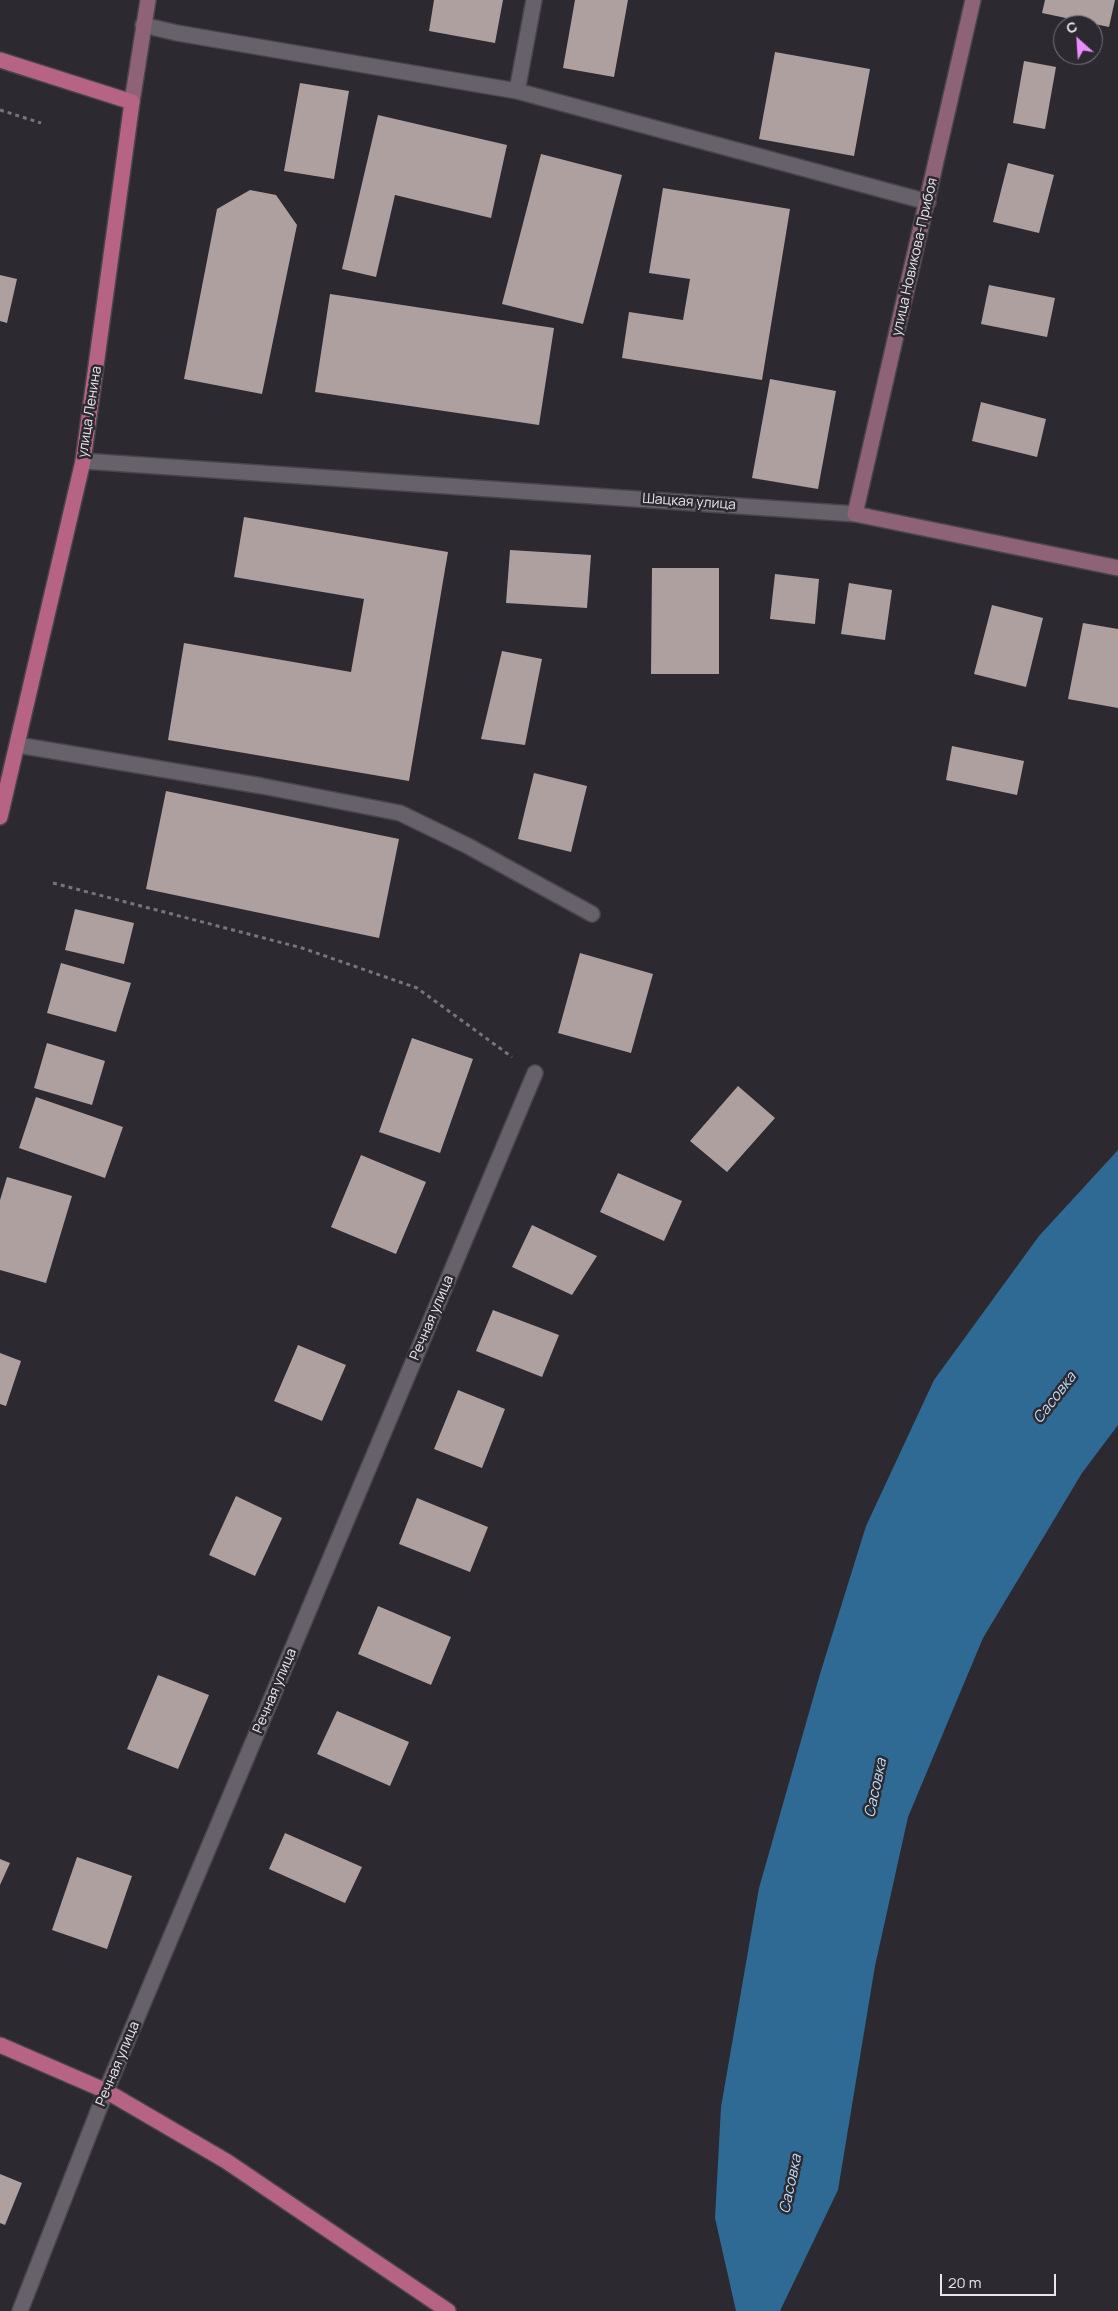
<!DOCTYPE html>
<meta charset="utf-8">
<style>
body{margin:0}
#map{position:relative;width:1118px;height:2311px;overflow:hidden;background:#2d2931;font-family:Manrope,sans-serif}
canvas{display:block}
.north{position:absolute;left:1053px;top:15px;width:50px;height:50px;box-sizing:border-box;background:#2d2931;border:1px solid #78757b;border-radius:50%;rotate:334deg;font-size:14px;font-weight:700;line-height:20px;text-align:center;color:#e9e6eb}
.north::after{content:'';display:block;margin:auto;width:18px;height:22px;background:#ea8dfd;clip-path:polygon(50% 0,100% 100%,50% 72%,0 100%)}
.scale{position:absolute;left:940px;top:2274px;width:116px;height:22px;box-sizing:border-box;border:2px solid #e9e6eb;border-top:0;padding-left:6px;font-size:15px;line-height:18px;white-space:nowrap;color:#e9e6eb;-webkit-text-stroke:4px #2d2931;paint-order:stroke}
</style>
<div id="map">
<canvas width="1118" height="2311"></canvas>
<div class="north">С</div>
<div class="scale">20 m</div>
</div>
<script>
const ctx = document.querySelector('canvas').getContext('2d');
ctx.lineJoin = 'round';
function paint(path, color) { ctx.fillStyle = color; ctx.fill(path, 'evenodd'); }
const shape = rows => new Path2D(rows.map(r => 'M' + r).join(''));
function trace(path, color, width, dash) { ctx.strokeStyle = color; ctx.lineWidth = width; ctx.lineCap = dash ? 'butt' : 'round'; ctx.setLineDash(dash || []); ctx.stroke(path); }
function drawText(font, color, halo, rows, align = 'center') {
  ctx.font = font + ' Manrope,sans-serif'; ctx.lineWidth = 5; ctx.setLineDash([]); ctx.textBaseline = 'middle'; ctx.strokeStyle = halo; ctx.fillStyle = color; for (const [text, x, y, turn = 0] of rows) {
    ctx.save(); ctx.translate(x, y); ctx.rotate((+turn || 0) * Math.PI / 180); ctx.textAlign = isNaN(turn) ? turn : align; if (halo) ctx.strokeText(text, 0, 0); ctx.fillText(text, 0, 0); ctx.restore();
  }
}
paint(shape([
 [1118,1150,1118,1425,1082,1473,983,1638,908,1817,875,1966,838,2190,780,2311,736,2311,715,2218,721,2107,759,1888,820,1674,866,1526,934,1380,1039,1236]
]), '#2e6a94');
paint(shape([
 [434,0,503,0,495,43,429,31],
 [575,0,628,0,614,77,563,68],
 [1045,0,1115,0,1109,27,1042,13],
 [775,52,870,69,854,156,759,139],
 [1024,61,1056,67,1045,129,1013,123],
 [300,83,349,91,334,179,284,171],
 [378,115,507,145,491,218,395,195,376,277,342,269],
 [541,154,622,175,583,324,502,304],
 [1008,163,1054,175,1039,233,993,222],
 [663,188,790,209,762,380,622,358,629,312,683,320,690,279,649,273],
 [250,190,276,195,297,225,262,394,184,379,217,209],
 [0,275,17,279,7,323,0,321],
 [989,285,1055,298,1047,337,981,324],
 [330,294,554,328,539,425,315,392],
 [770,379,836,391,818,489,752,478],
 [981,402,1046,419,1037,457,972,441],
 [244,517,448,552,409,781,168,740,184,643,351,672,364,599,234,577],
 [510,550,591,555,587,608,506,603],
 [652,568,719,568,719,674,651,674],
 [775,574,819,579,815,624,770,619],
 [849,583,892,590,885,640,841,634],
 [992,605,1043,618,1026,687,974,674],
 [1083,623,1118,629,1118,708,1068,699],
 [502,651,542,659,525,745,481,739],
 [952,746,1024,761,1017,795,946,780],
 [534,773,587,786,571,852,518,839],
 [166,791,399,839,379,938,146,889],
 [75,909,134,923,124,964,65,950],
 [580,953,653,974,631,1053,558,1033],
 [61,963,131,983,116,1032,47,1013],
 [412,1038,473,1059,440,1153,379,1132],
 [47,1043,105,1061,92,1105,34,1088],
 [738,1086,775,1118,727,1172,690,1141],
 [36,1097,123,1127,105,1178,19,1148],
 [361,1155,426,1182,396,1254,331,1227],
 [618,1173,682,1201,664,1241,600,1212],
 [7,1177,72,1196,46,1283,0,1270,0,1200],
 [532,1225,597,1256,572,1295,512,1267],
 [493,1310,559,1335,542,1377,476,1351],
 [298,1345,346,1365,322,1421,274,1401],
 [0,1353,21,1361,6,1406,0,1404],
 [458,1390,505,1409,482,1468,434,1449],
 [236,1496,282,1518,255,1576,209,1555],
 [417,1498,488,1527,470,1572,399,1544],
 [378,1606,451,1637,431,1685,358,1654],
 [158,1675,209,1695,178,1769,127,1749],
 [337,1711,409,1742,390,1786,317,1754],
 [285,1833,362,1867,345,1903,269,1869],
 [77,1857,132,1876,107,1949,52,1930],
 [0,1859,10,1863,0,1885],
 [0,2174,22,2183,5,2225,0,2223]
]), '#ada09e');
const lane = shape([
 [143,25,177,33,517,91,928,202],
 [517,91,534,0],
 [83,461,855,514],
 [18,745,262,786,400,813,468,846,592,914]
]);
const street = shape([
 [20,2311,106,2091,535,1073]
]);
const secondary = shape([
 [973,0,855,514,1118,568],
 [132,102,148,0]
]);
const primary = shape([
 [0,60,132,102,83,461,0,817],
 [0,2045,106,2091,226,2161,448,2311]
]);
trace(lane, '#49454b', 18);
trace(street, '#49454b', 18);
trace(secondary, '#49454b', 18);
trace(primary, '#49454b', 18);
trace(shape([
 [0,110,41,123],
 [53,883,302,948,417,988,512,1057]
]), '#77747a', 3, [4, 4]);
trace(lane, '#66616a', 15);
trace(street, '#66616a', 15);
trace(secondary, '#8e6277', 15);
trace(primary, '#b76384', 15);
drawText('14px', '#e9e6eb', '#2d2931', [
 ["улица Новикова-Прибоя",915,257,-77],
 ["улица Ленина",90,412,-81],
 ["Шацкая улица",689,502,4],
 ["Речная улица",432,1318,-67],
 ["Речная улица",275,1691,-67],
 ["Речная улица",118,2064,-67]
]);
drawText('italic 15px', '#bedef7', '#2d2931', [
 ["Сасовка",1055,1398,-52],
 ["Сасовка",876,1788,-78],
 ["Сасовка",791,2184,-78]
]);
</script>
